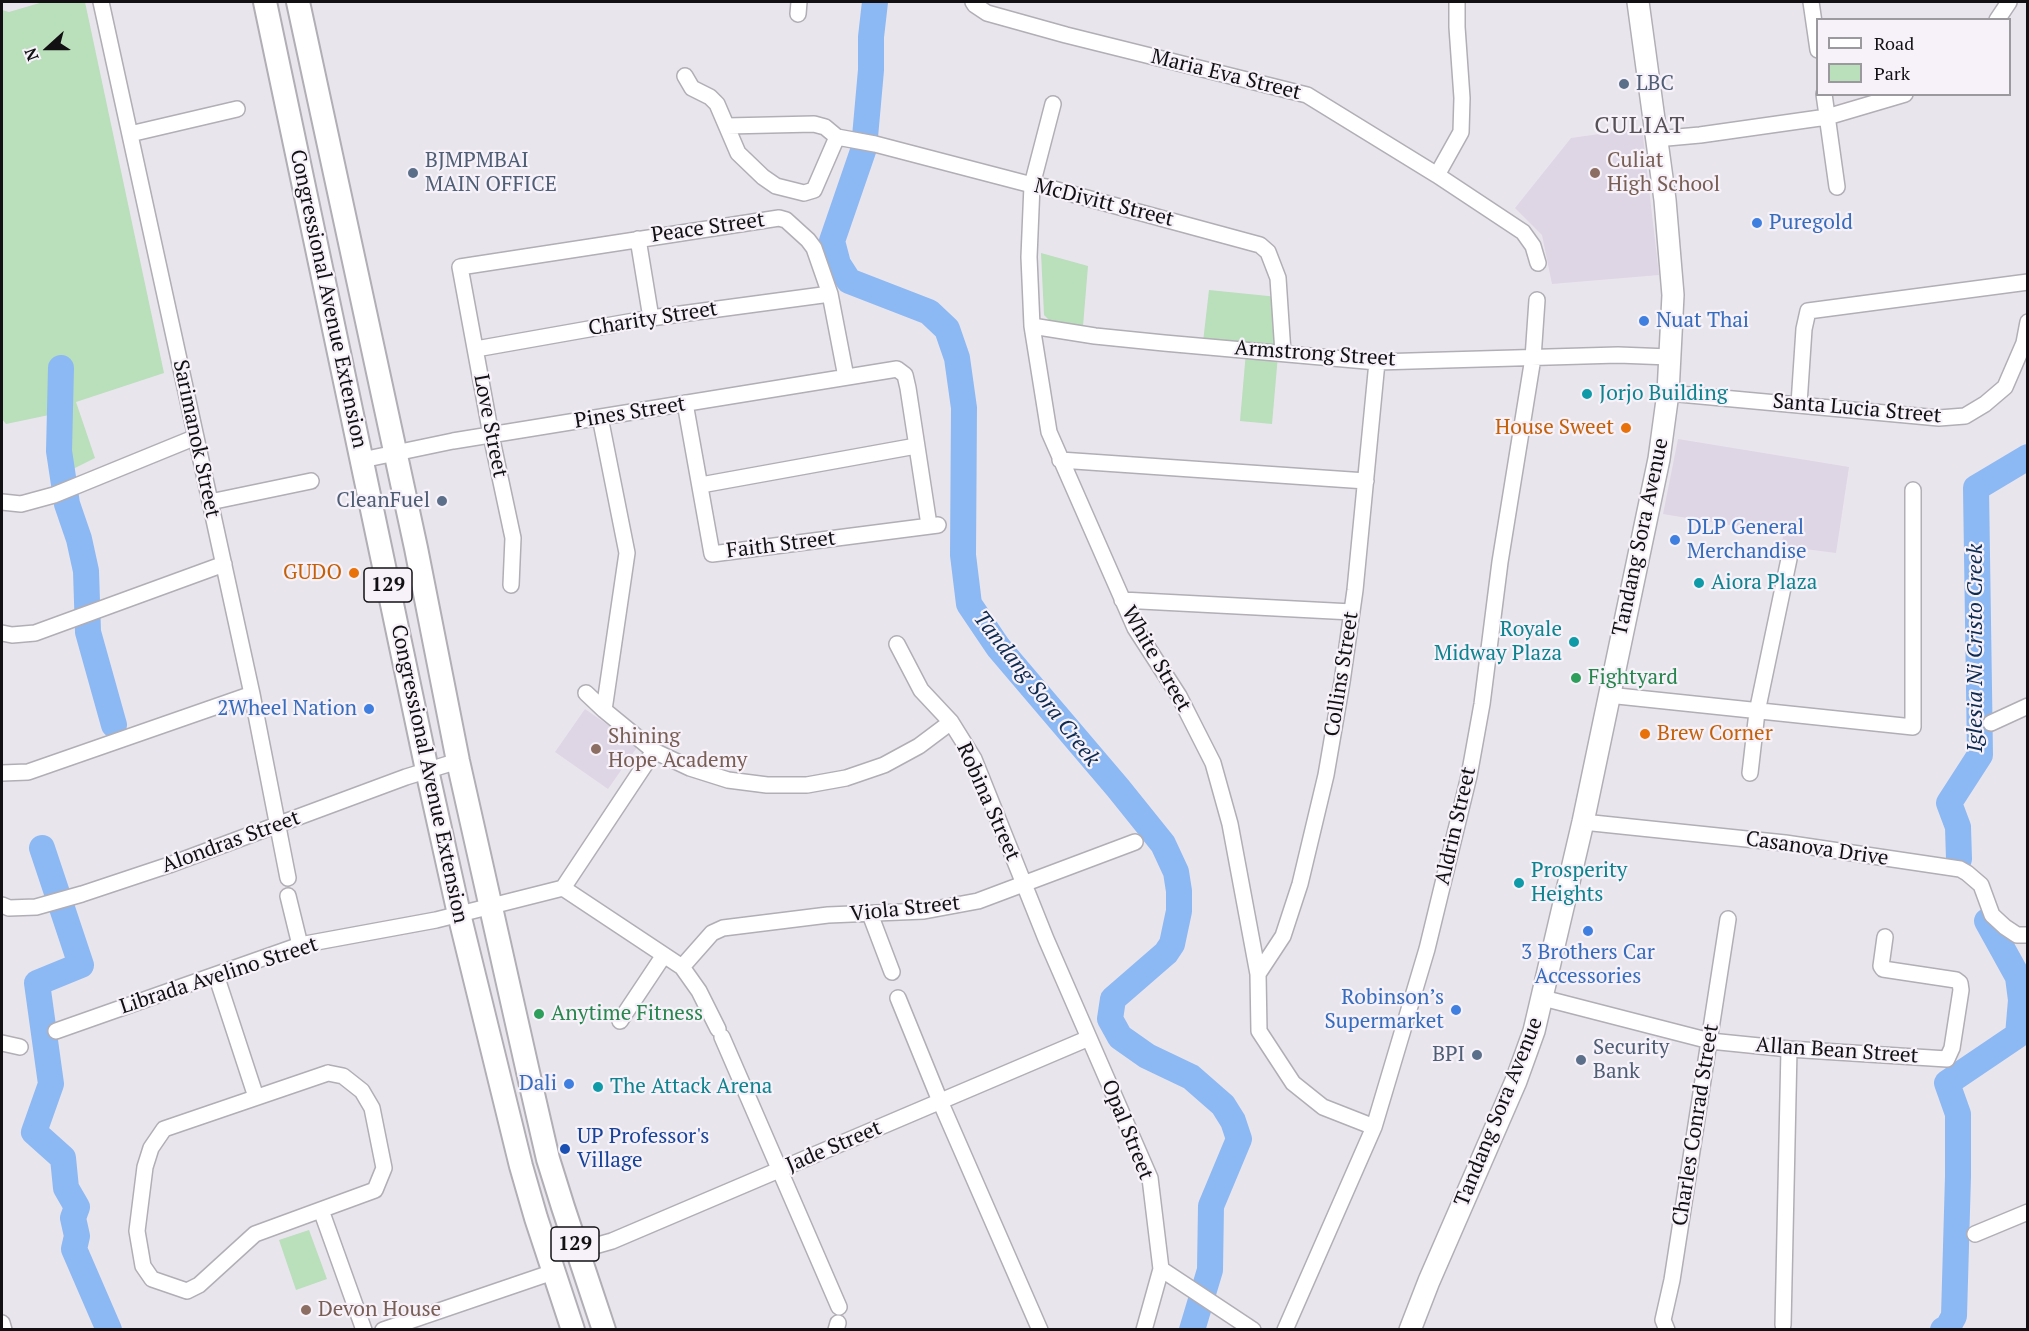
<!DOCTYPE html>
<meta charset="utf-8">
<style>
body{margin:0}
#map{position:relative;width:2029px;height:1331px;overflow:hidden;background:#e9e5ed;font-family:"PT Serif",serif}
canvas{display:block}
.frame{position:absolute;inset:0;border:3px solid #121013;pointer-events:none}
.legend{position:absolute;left:1816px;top:18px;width:195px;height:78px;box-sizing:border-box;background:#f7f2fa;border:2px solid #9b989e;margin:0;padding:8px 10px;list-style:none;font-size:18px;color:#121013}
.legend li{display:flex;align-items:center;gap:12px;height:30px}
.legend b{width:30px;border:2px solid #9b989e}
.north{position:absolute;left:18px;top:18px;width:60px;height:60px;-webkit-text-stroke:4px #f7f2fa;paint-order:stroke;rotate:249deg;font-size:16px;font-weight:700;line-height:24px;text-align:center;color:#121013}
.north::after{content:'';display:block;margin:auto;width:21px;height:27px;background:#121013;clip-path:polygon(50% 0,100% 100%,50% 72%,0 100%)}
</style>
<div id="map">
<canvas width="2029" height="1331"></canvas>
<div class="frame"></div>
<ul class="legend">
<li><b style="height:8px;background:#fff"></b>Road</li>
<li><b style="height:16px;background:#b9dfbb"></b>Park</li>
</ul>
<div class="north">N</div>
</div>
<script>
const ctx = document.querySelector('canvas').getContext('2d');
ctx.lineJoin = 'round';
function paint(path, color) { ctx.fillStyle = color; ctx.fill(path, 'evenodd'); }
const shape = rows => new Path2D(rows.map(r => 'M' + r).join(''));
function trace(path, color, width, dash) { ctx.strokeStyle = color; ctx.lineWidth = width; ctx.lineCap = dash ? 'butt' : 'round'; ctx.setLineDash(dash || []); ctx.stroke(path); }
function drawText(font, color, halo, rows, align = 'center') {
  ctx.font = font + ' "PT Serif",serif'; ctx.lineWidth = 4.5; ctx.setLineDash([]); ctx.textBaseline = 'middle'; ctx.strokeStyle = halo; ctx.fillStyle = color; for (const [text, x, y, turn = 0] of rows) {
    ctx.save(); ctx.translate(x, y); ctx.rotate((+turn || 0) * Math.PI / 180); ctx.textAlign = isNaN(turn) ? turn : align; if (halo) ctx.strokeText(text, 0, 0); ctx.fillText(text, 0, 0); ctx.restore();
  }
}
paint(shape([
 [1642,128,1659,275,1552,284,1542,235,1515,208,1571,138],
 [1678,439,1849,467,1836,553,1782,546,1783,534,1663,514],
 [585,709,638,746,608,789,555,752]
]), '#ded6e4');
paint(shape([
 [43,2,85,2,164,373,76,402,95,458,57,477,49,415,6,424,2,419,2,10,9,12],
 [1041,253,1088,266,1083,326,1052,323,1044,315],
 [1209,290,1278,297,1280,350,1203,342],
 [1246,352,1278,355,1272,424,1240,421],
 [309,1230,327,1279,296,1290,279,1240]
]), '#b9dfbb');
trace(shape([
 [875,2,871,37,871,70,864,148,832,241,838,264,849,281,929,312,947,329,957,358,964,408,963,555,969,604,998,647,1118,788,1163,844,1176,872,1179,891,1179,911,1172,944,1166,953,1113,999,1110,1019,1120,1037,1147,1056,1191,1077,1223,1105,1233,1121,1239,1139,1211,1206,1210,1270,1192,1330],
 [61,368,59,451,67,504,79,539,86,571,88,632,114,725],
 [42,848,81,965,37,983,51,1084,34,1132,63,1158,66,1188,77,1207,73,1218,77,1236,74,1249,109,1330],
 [1959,859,1958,827,1949,803,1980,755,1976,488,2028,457],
 [1943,1330,1948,1327,1954,1316,1958,1176,1958,1114,1947,1083,2018,1035,2021,1000,2018,977,1987,921]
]), '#8cb9f3', 26);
const minor = shape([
 [101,2,252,694,288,878],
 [973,2,975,5,987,13,1066,35,1307,95,1437,175,1523,232,1533,246,1538,263],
 [1811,2,1818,50],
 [798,14,799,2],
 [1997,20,2009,2],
 [685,76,692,88,710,97,717,104,738,153,763,177,776,186,804,193,814,190,837,137,825,127,814,124,727,126],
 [1824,94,1837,187],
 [1053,104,1032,185,1029,257,1032,326,1049,432,1135,628,1179,696,1213,763,1230,824,1258,974,1259,1031,1293,1083,1323,1107,1374,1127],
 [130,134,237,109],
 [837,137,875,144,1032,185,1046,187,1260,245,1268,252,1278,278,1283,353],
 [1656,139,1700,135,1827,117,1905,94],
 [1437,175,1461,132,1462,98,1457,27,1457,2],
 [638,239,651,318],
 [1032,326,1095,336,1164,343,1377,362,1618,355,1670,357],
 [476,349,651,318,830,294],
 [1668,393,1939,418,1965,416,1985,404,2005,387,2024,343,2028,322],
 [685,403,712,554,938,525],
 [1799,404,1804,329,1808,311,2028,282],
 [600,417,627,553,604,710],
 [362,460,453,441,897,369,905,375,908,388,929,525],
 [1060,460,1366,481],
 [701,485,916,446],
 [2,502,21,504,54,495,196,437],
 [210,502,311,481],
 [511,585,513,538,491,435,460,267,779,218,786,220,808,240,814,248,830,294,846,377],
 [1122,600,1352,612],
 [2,633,12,635,35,633,224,564],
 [897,644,921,690,951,722,974,759,1046,939,1150,1178,1161,1269,1144,1330],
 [586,693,604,710,654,751,690,768,728,780,767,785,807,785,846,778,884,765,919,746,951,722],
 [1608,695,1913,727,1913,490],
 [1991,723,2028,706],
 [2,773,28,772,252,694],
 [1750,773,1757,712,1789,559],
 [1583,822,1785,843,1960,869,1967,873,1981,885,1992,915,2005,927,2017,935,2028,935],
 [563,888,682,967,699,991,718,1029],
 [288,896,300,945],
 [2,905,9,908,36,907,82,894,169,865,406,777,458,761],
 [870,914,892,972],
 [682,967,712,933,723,928,828,915,924,911,978,901,1135,842],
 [1258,974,1283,936,1300,884,1326,775,1342,682,1355,590,1377,362],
 [216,975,256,1097],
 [898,998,940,1101,1040,1330],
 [1543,998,1710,1041,1789,1049,1947,1059,1952,1048,1961,990,1960,983,1956,980,1883,969,1881,966,1885,937],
 [620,1021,664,955],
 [56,1031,300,945,436,920,563,888,654,751],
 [722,1037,839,1307],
 [2,1043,20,1047],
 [328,1073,343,1076,362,1091,372,1108,384,1168,375,1190,255,1234,199,1285,187,1291,152,1279,143,1266,137,1231,145,1167,151,1148,164,1129,328,1073],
 [321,1210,364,1330],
 [1975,1234,2028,1212],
 [577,1251,612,1241,1089,1038],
 [1161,1269,1253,1330],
 [2,1323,4,1330],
 [1783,1325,1789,1049],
 [383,1330,553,1272],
 [836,1330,838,1323],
 [1285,1330,1374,1127,1427,949,1469,776,1482,704,1500,562,1533,358,1537,300],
 [1667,1330,1663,1320,1672,1280,1728,919]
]);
const secondary = shape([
 [1410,1330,1429,1281,1516,1081,1534,1031,1583,822,1659,459,1668,393,1673,295,1665,200,1638,2]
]);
const primary = shape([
 [265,2,427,770,459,914,521,1166,536,1218,573,1330],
 [298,2,416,548,458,761,530,1081,548,1159,563,1207,604,1330]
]);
trace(minor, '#b2aeb5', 18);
trace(secondary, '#b2aeb5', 24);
trace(primary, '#b2aeb5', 26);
trace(minor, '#fff', 15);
trace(secondary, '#fff', 21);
trace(primary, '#fff', 22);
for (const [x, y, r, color] of [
 [1624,84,6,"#5c6f8a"],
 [413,173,6,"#5c6f8a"],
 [1595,173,6,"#8d6e63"],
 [1757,223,6,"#3f7fe0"],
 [1644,321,6,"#3f7fe0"],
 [1587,394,6,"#0f9aa8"],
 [1626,428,6,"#e8710a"],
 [442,501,6,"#5c6f8a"],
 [1675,540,6,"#3f7fe0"],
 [354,573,6,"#e8710a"],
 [1699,583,6,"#0f9aa8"],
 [1574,642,6,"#0f9aa8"],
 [1576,678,6,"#2e9e5b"],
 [369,709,6,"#3f7fe0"],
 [1645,734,6,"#e8710a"],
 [596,749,6,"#8d6e63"],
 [1519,883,6,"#0f9aa8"],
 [1588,931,6,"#3f7fe0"],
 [1456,1010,6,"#3f7fe0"],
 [539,1014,6,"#2e9e5b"],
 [1477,1055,6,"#5c6f8a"],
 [1581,1060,6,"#5c6f8a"],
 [569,1084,6,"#3f7fe0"],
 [598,1087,6,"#0f9aa8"],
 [565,1149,6,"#1a4fb4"],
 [306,1310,6,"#8d6e63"]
]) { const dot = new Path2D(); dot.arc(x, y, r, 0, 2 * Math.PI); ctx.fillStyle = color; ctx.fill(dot); trace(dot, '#f7f2fa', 2); }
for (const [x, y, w] of [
 [388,585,48],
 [575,1244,48]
]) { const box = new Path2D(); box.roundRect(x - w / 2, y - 17, w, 34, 4.5); ctx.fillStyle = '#f7f2fa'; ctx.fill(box); trace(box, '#121013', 1.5); }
drawText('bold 20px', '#121013', null, [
 ["129",388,585],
 ["129",575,1244]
]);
drawText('21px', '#121013', '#f7f2fa', [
 ["Maria Eva Street",1226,75,14],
 ["McDivitt Street",1104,203,14],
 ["Peace Street",708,228,-8],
 ["Congressional Avenue Extension",328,299,78],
 ["Charity Street",653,319,-9],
 ["Armstrong Street",1315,354,4],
 ["Santa Lucia Street",1857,409,5],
 ["Pines Street",630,413,-9],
 ["Love Street",490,426,79],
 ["Sarimanok Street",196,439,78],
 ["Tandang Sora Avenue",1641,537,-78],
 ["Faith Street",781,545,-7],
 ["White Street",1156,659,60],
 ["Collins Street",1342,674,-81],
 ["Congressional Avenue Extension",429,774,78],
 ["Robina Street",988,802,66],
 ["Aldrin Street",1456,826,-77],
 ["Alondras Street",231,842,-20],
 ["Casanova Drive",1817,849,8],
 ["Viola Street",905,909,-6],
 ["Librada Avelino Street",219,976,-18],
 ["Allan Bean Street",1837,1051,4],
 ["Tandang Sora Avenue",1499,1112,-68],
 ["Charles Conrad Street",1696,1125,-81],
 ["Opal Street",1127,1130,68],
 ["Jade Street",834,1147,-23]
]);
drawText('21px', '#4e5e75', '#f7f2fa', [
 ["LBC",1636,84],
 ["BJMPMBAI",425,161],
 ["MAIN OFFICE",425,185],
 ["CleanFuel",430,501,"right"],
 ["Security",1593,1048],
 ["Bank",1593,1072],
 ["BPI",1465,1055,"right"]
], 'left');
drawText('21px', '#785e54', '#f7f2fa', [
 ["Culiat",1607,161],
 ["High School",1607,185],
 ["Shining",608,737],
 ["Hope Academy",608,761],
 ["Devon House",318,1310]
], 'left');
drawText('21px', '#366cbe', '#f7f2fa', [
 ["Puregold",1769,223],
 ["Nuat Thai",1656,321],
 ["DLP General",1687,528],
 ["Merchandise",1687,552],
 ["2Wheel Nation",357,709,"right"],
 ["3 Brothers Car",1588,953,"center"],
 ["Accessories",1588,977,"center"],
 ["Robinson’s",1444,998,"right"],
 ["Supermarket",1444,1022,"right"],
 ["Dali",557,1084,"right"]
], 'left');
drawText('21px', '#0d838f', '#f7f2fa', [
 ["Jorjo Building",1599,394],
 ["Aiora Plaza",1711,583],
 ["Royale",1562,630,"right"],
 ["Midway Plaza",1562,654,"right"],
 ["Prosperity",1531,871],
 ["Heights",1531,895],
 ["The Attack Arena",610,1087]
], 'left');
drawText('21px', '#c56008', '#f7f2fa', [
 ["House Sweet",1614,428],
 ["GUDO",342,573],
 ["Brew Corner",1657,734,"left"]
], 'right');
drawText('21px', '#27864d', '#f7f2fa', [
 ["Fightyard",1588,678],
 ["Anytime Fitness",551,1014]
], 'left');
drawText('21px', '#164399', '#f7f2fa', [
 ["UP Professor's",577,1137],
 ["Village",577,1161]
], 'left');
drawText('italic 22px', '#0d2b50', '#f7f2fa', [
 ["Iglesia Ni Cristo Creek",1976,648,-90],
 ["Tandang Sora Creek",1036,689,52]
]);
ctx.letterSpacing = '1.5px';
drawText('24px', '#555157', '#f7f2fa', [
 ["CULIAT",1640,126]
]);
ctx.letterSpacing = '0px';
</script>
